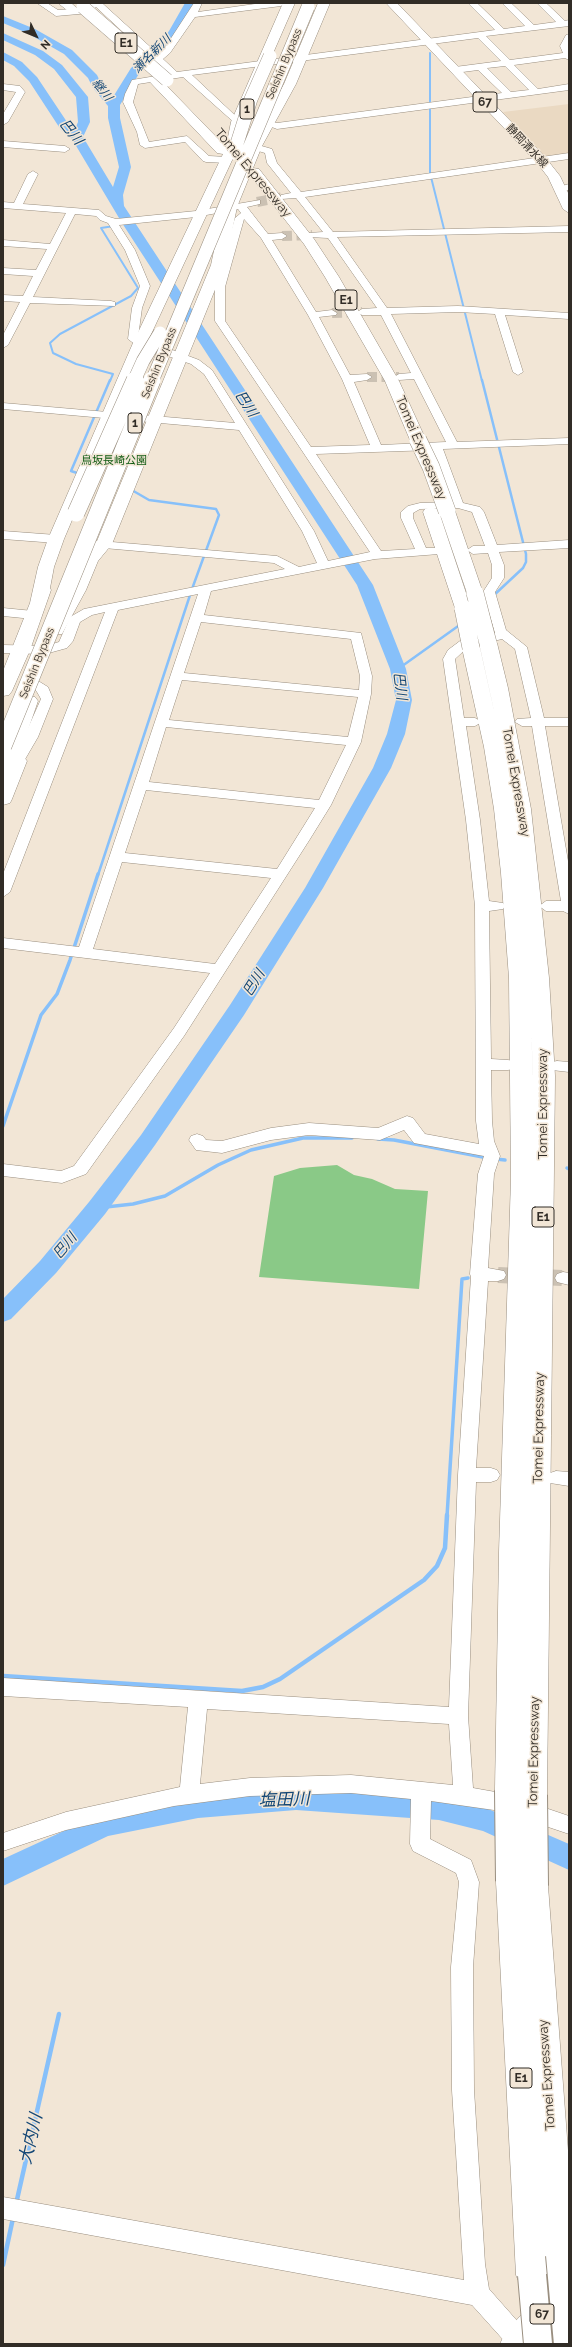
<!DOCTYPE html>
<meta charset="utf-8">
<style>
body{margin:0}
#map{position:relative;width:572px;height:2347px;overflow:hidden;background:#f2e6d6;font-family:Raleway,sans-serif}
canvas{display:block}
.frame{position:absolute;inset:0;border:4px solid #312c26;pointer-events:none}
.north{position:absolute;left:16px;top:16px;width:40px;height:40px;-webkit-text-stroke:3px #f2e6d6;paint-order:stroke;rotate:133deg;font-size:11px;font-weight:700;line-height:16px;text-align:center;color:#312c26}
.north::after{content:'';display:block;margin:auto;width:14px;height:18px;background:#312c26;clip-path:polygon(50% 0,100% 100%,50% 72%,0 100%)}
</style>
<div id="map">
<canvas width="572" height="2347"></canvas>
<div class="frame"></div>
<div class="north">N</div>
</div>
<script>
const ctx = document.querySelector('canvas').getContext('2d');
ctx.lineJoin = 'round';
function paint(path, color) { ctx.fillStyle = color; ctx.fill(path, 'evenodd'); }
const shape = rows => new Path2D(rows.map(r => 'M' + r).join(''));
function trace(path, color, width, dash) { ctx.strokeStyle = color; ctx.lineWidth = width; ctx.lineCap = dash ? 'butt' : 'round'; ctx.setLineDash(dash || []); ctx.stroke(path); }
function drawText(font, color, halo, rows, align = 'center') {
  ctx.font = font + ' Raleway,"Noto Sans JP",sans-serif'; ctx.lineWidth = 3; ctx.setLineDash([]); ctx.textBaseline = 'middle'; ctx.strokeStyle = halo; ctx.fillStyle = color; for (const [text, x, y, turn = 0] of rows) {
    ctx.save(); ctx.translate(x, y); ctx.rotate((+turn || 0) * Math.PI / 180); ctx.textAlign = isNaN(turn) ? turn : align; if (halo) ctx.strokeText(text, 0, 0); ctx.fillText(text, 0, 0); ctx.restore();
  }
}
paint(shape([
 [569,104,569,154,549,157,544,156,503,112]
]), '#ead9c2');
paint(shape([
 [337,1165,354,1175,372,1179,395,1189,428,1191,419,1289,259,1277,274,1176,300,1168]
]), '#8ac987');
trace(shape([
 [430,53,430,173,482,381],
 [110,381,113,374,76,364,53,353,50,343,60,334,131,296,138,288,101,228,114,226]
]), '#87c0fa', 2);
trace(shape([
 [482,380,526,554,526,562,523,568,493,596],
 [80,474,71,471,110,380],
 [398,669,461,624],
 [98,875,192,589,219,515,216,509,149,500,130,489]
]), '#87c0fa', 2.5);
trace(shape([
 [3,1126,41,1015,57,994,70,960,98,874],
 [378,1139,394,1140,488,1158],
 [496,1159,505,1160],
 [567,1168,569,1169],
 [97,1208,133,1204,165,1196,218,1165,251,1150,303,1138,352,1138],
 [447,1516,462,1279,468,1278]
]), '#87c0fa', 3.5);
trace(shape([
 [3,1676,242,1691,263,1687,280,1679,424,1580,437,1566,445,1548,447,1515],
 [16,2204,59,2014],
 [3,2265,13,2218]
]), '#87c0fa', 4.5);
paint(shape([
 [185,3,195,3,180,32,162,54,140,72,120,105,120,118,131,167,123,195,124,206,373,585,406,669,412,700,405,734,391,768,323,888,244,1015,155,1145,105,1214,56,1273,11,1319,3,1322,3,1299,40,1261,89,1202,141,1135,230,1005,305,888,373,768,387,734,396,700,390,669,357,585,122,223,72,139,61,130,29,81,14,66,3,60,3,52,22,62,37,77,69,125,75,129,78,122,76,97,54,69,35,55,3,40,3,33,43,51,62,65,88,97,90,122,83,137,113,187,119,167,108,118,108,106,93,88,88,78,64,54,27,33,3,23,3,16,35,29,72,50,97,75,102,85,113,97,131,68,154,50,169,31,185,3],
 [296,1786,439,1796,486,1808,569,1844,569,1870,483,1831,439,1820,296,1810,198,1818,108,1836,3,1886,3,1859,105,1812,198,1794,296,1786]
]), '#87c0fa');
trace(shape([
 [257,202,284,197],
 [282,236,312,235],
 [332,313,362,312],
 [367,377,399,377]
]), '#cbc1b3', 10, [10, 4.5]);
trace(shape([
 [498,1275,563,1278]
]), '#cbc1b3', 16, [16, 8]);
const minor = shape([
 [37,3,47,3,58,10,87,8,90,3,102,3,158,54,164,49,194,3,202,3,198,12,262,3,285,3,281,6,195,17,170,53,163,59,177,72,495,30,468,3,477,3,504,29,525,26,502,3,511,3,534,25,556,22,537,3,546,3,565,21,569,20,569,26,486,36,510,60,563,53,560,46,566,35,569,34,569,60,565,58,514,65,538,89,569,84,569,90,277,129,264,124,269,121,277,123,502,93,478,70,455,73,451,70,455,67,501,61,478,38,192,75,240,120,240,124,237,125,183,77,138,84,133,102,149,142,187,136,209,156,227,157,232,160,227,163,206,162,203,161,185,142,145,148,140,145,137,132,123,102,125,94,132,80,168,74,96,7,90,13,56,16,37,3],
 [505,66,529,90,511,92,487,68,505,66],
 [3,84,20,86,25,92,8,122,3,125,3,114,16,92,3,90,3,84],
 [241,140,272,149,277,163,301,192,569,153,569,159,305,197,333,232,569,226,569,232,337,237,387,308,458,306,569,313,569,319,505,315,523,372,518,375,513,372,495,314,458,312,391,314,457,442,569,438,569,444,443,449,463,503,480,507,484,512,497,545,569,540,569,548,499,552,504,565,504,578,495,592,506,630,527,647,544,718,569,718,569,726,545,726,569,867,569,914,563,911,546,911,539,906,546,901,561,901,532,726,522,726,515,722,517,719,531,718,515,649,502,639,468,647,455,659,464,718,475,718,482,722,475,726,466,726,480,820,489,901,503,903,505,906,503,909,489,911,491,1059,508,1060,513,1061,516,1065,513,1069,508,1070,491,1070,492,1121,494,1141,500,1156,494,1174,488,1268,504,1271,506,1275,504,1279,498,1281,488,1281,476,1468,491,1468,497,1470,500,1475,497,1480,491,1482,476,1482,468,1716,473,1788,501,1793,569,1816,569,1834,501,1811,431,1801,430,1839,471,1860,479,1882,473,1967,474,2090,485,2264,489,2289,527,2332,531,2340,529,2344,507,2344,472,2305,3,2219,3,2197,464,2280,452,2090,451,1967,459,1882,456,1873,413,1851,410,1844,411,1799,351,1793,250,1796,174,1806,66,1830,3,1851,3,1833,66,1812,180,1787,188,1707,3,1696,3,1678,449,1707,458,1475,471,1277,470,1274,478,1174,484,1156,414,1143,404,1130,380,1140,309,1135,271,1140,222,1153,196,1150,189,1140,191,1136,197,1134,203,1136,206,1140,222,1141,271,1128,309,1123,378,1128,407,1116,413,1118,425,1134,479,1144,476,1121,475,906,466,820,443,659,448,650,460,641,495,633,483,592,492,578,492,565,488,553,473,554,467,550,473,546,485,546,472,512,458,508,420,509,413,513,413,518,426,548,439,548,441,551,439,554,375,559,211,591,204,615,361,633,372,676,371,694,361,742,331,805,310,839,184,1036,86,1174,62,1183,3,1176,3,1164,61,1171,74,1166,174,1028,210,973,3,948,3,938,79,947,198,594,118,610,10,892,3,897,3,874,105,612,92,615,80,622,73,641,67,648,45,654,3,653,3,645,45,646,59,642,70,617,84,609,285,569,274,563,104,548,100,547,98,544,100,541,277,556,299,567,317,563,302,531,239,430,3,409,3,403,235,423,204,374,191,364,136,345,128,339,132,308,140,286,125,250,108,223,100,220,96,216,75,214,33,297,111,301,115,302,115,306,30,303,8,345,3,348,3,335,20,302,3,301,3,295,23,296,33,276,3,274,3,268,36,270,47,249,3,246,3,240,50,244,66,213,3,208,3,202,14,203,28,174,33,171,38,174,23,204,99,210,106,216,116,219,196,211,260,200,260,204,247,207,268,234,282,233,287,236,282,239,272,240,316,312,332,310,337,313,336,315,319,317,350,375,367,374,372,377,367,380,354,382,381,445,446,442,414,379,399,380,394,377,399,374,411,373,381,315,362,315,357,312,362,309,377,308,328,238,309,237,309,233,323,232,296,198,281,199,281,195,291,193,267,163,265,153,238,145,236,143,241,140],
 [238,209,241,213,235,218,215,287,215,321,370,552,328,561,314,531,212,370,199,360,138,337,142,308,150,286,135,250,119,225,196,217,238,209],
 [244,219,261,238,308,315,342,379,370,445,311,447,225,321,225,287,244,219],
 [432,450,451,502,420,503,408,506,401,512,401,518,415,549,381,551,316,454,432,450],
 [201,622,351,639,360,676,359,690,184,673,201,622],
 [182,680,358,697,348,737,169,720,182,680],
 [166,727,346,745,319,800,149,782,166,727],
 [146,790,315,808,277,869,125,853,146,790],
 [122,862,271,878,215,964,93,949,122,862],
 [207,1709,449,1724,453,1785,351,1775,250,1778,200,1784,207,1709],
 [3,141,65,146,70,149,65,152,3,147,3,141],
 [569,184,569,190,560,191,555,188,569,184],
 [3,531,56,535,62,539,56,543,3,539,3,531],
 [3,608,33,611,39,615,33,619,3,616,3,608],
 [35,679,48,687,53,699,38,737,24,761,19,762,12,758,24,737,41,699,37,692,29,683,35,679],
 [557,1061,569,1062,569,1072,552,1070,549,1066,552,1062,557,1061],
 [563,1272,569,1273,569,1285,557,1282,555,1278,557,1274,563,1272],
 [556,1471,569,1472,569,1486,550,1483,547,1478,550,1473,556,1471]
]);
const major = shape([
 [386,3,397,3,545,157,560,176,569,195,569,213,563,209,548,177,537,163,386,3],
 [542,2300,553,2304,557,2315,553,2326,537,2344,500,2344,505,2333,531,2304,542,2300]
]);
const highway = shape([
 [58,3,71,3,78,9,76,11,68,11,58,3],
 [283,3,295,3,243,122,241,141,147,343,64,539,54,567,50,588,51,590,30,650,12,691,9,695,3,696,3,671,30,603,38,567,48,539,133,343,223,154,217,153,150,82,152,79,160,79,226,147,231,122,283,3],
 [318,3,330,3,296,84,262,146,253,168,259,169,314,239,339,277,399,381,426,440,418,445,410,440,385,381,325,277,304,244,250,175,237,207,225,265,112,544,98,561,86,590,62,634,50,634,47,630,70,590,88,546,90,543,97,541,211,265,223,207,250,146,284,84,318,3],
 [447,506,453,508,455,511,483,593,481,597,469,597,467,593,439,511,441,508,447,506],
 [431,507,437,509,439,512,471,608,469,612,463,613,457,612,455,608,423,512,425,509,431,507],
 [488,638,494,639,497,643,508,688,531,809,549,978,555,1076,547,1795,543,1804,533,1808,523,1804,520,1796,509,1803,499,1799,495,1790,499,1552,511,1179,509,978,501,873,494,809,484,747,462,648,465,644,471,643,477,644,480,648,497,724,479,643,482,639,488,638],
 [530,1000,533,1076,533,1112,533,1075,530,1000],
 [29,696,35,697,38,701,19,756,24,757,27,761,12,799,10,803,3,805,3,749,20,701,23,697,29,696],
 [510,1868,520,1872,523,1879,534,1873,544,1877,548,1886,569,2164,569,2267,560,2271,549,2266,547,2262,548,2275,543,2286,532,2291,521,2286,516,2275,496,1881,500,1872,510,1868]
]);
trace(minor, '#998e7f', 1);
trace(major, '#998e7f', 1);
trace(highway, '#998e7f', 1);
paint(minor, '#fff');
paint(major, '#fff');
paint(highway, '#fff');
const highwayBridgeFar2 = shape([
 [83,7,167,80],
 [234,153,251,99,270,56],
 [134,381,143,361,160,333],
 [152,381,308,7]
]);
const highwayBridgeFar1 = shape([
 [418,440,431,467,447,511],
 [76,513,135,380],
 [475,593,488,643],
 [463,608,471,648],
 [3,746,152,380]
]);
const highwayBridge = shape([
 [509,1790,510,1881],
 [533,1795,534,1886],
 [560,2255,568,2344],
 [532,2275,538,2344]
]);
trace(highwayBridgeFar2, '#998e7f', 14, []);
trace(highwayBridgeFar1, '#998e7f', 18, []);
trace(highwayBridge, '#998e7f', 30, []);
trace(highwayBridgeFar2, '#fff', 13);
trace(highwayBridgeFar1, '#fff', 17);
trace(highwayBridge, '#fff', 28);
drawText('11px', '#312c26', '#f2e6d6', [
 ["Seishin Bypass",284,64,-67],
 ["静岡清水線",527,146,47],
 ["Seishin Bypass",159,363,-68],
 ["Seishin Bypass",37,663,-68]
]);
drawText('11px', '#135d16', '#f2e6d6', [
 ["鳥坂長崎公園",114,461]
]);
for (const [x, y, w] of [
 [126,43,22],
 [485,102,24],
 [247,109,14],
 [346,300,22],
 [135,423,14],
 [543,1217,22],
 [521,2078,22],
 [542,2314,24]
]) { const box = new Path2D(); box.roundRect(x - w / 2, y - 10, w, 20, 3); ctx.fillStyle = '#f2e6d6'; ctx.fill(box); trace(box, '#312c26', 1); }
drawText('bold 12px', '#312c26', null, [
 ["E1",126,43],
 ["67",485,102],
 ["1",247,109],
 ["E1",346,300],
 ["1",135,423],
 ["E1",543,1217],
 ["E1",521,2078],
 ["67",542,2314]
]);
drawText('italic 12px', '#154876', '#f2e6d6', [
 ["瀬名新川",152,54,-45],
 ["継川",102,90,52]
]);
drawText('13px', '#312c26', '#f2e6d6', [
 ["Tomei Expressway",253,173,50],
 ["Tomei Expressway",421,448,67],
 ["Tomei Expressway",516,782,80],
 ["Tomei Expressway",543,1104,-90],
 ["Tomei Expressway",539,1428,-89],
 ["Tomei Expressway",534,1752,-89],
 ["Tomei Expressway",547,2075,-94]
]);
drawText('italic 14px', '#154876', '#f2e6d6', [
 ["巴川",71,132,51],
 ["巴川",246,404,57],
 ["巴川",400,686,83],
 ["巴川",254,983,-58],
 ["巴川",65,1246,-50]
]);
drawText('italic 17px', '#154876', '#f2e6d6', [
 ["塩田川",284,1800,-2],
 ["大内川",31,2139,-77]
]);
</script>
